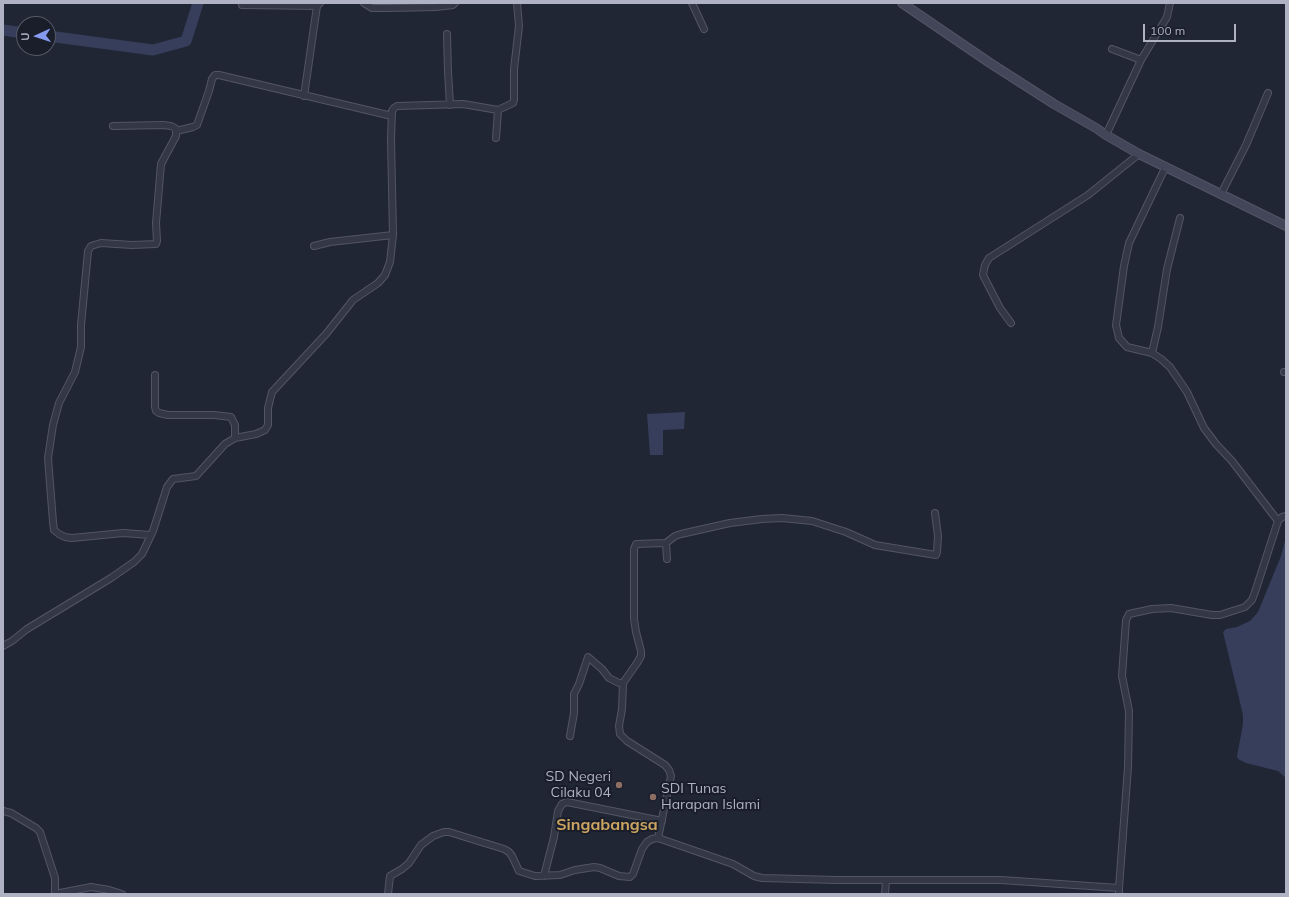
<!DOCTYPE html>
<style>
body{margin:0}
#map{position:relative;width:1289px;height:897px;overflow:hidden;background:#212635;font-family:Mulish,sans-serif}
canvas{display:block}
.frame{position:absolute;inset:0;border:4px solid #afb2c3;pointer-events:none}
.north{position:absolute;left:16px;top:16px;width:40px;height:40px;box-sizing:border-box;background:#1a1d2a;border:1px solid #565967;border-radius:50%;rotate:267deg;font-size:11px;font-weight:700;line-height:16px;text-align:center;color:#afb2c3}
.north::after{content:'';display:block;margin:auto;width:14px;height:18px;background:#869af0;clip-path:polygon(50% 0,100% 100%,50% 72%,0 100%)}
.scale{position:absolute;left:1143px;top:24px;width:93px;height:18px;box-sizing:border-box;border:2px solid #afb2c3;border-top:0;padding-left:5px;font-size:12px;line-height:14px;white-space:nowrap;color:#afb2c3;-webkit-text-stroke:3px #1a1d2a;paint-order:stroke}
</style>
<div id="map">
<canvas width="1289" height="897"></canvas>
<div class="frame"></div>
<div class="north">U</div>
<div class="scale">100 m</div>
</div>
<script>
const ctx = document.querySelector('canvas').getContext('2d');
ctx.lineJoin = 'round';
function paint(path, color) { ctx.fillStyle = color; ctx.fill(path, 'evenodd'); }
const shape = rows => new Path2D(rows.map(r => 'M' + r).join(''));
function trace(path, color, width, dash) { ctx.strokeStyle = color; ctx.lineWidth = width; ctx.lineCap = dash ? 'butt' : 'round'; ctx.setLineDash(dash || []); ctx.stroke(path); }
function drawText(font, color, halo, rows, align = 'center') {
  ctx.font = font + ' Mulish,sans-serif'; ctx.lineWidth = 4; ctx.setLineDash([]); ctx.textBaseline = 'middle'; ctx.strokeStyle = halo; ctx.fillStyle = color; for (const [text, x, y, turn = 0] of rows) {
    ctx.save(); ctx.translate(x, y); ctx.rotate((+turn || 0) * Math.PI / 180); ctx.textAlign = isNaN(turn) ? turn : align; if (halo) ctx.strokeText(text, 0, 0); ctx.fillText(text, 0, 0); ctx.restore();
  }
}
paint(shape([
 [685,412,684,429,663,430,663,455,650,455,647,414],
 [1286,537,1286,778,1278,771,1246,763,1238,759,1237,756,1243,724,1243,715,1223,632,1226,629,1237,627,1250,621,1258,612,1281,556]
]), '#363e5b');
trace(shape([
 [3,30,24,33],
 [48,36,153,50,186,41,198,3]
]), '#363e5b', 11);
const street = shape([
 [364,3,372,8,388,8,436,7,453,5,455,3],
 [692,3,704,29],
 [242,5,317,6],
 [447,34,448,72,450,105],
 [1112,49,1141,60],
 [304,96,317,6,320,3],
 [113,126,163,125,171,126,175,128,176,131,176,136,161,164,156,223,157,241,156,244,132,245,101,243,91,246,88,251,81,325,81,347,75,372,59,403,53,425,48,458,53,522,54,530,59,534,65,537,72,538,123,533,150,535],
 [176,131,193,127,197,125,209,91,212,79,215,75,219,75,392,116],
 [1106,135,1141,60,1167,17,1170,3],
 [496,138,498,110],
 [1166,166,1129,243,1124,266,1116,325,1119,338,1127,347,1152,353,1161,359,1170,367,1187,392,1204,428,1216,444,1232,461,1278,521],
 [1221,194,1246,145,1268,93],
 [314,246,330,242,393,235],
 [1011,323,1000,308,983,275,985,265,989,258,1088,195,1139,154],
 [1152,353,1158,327,1167,269,1180,218],
 [1284,372,1286,372],
 [155,375,155,407,156,411,159,413,168,415,214,415,231,417,235,425,235,438],
 [666,543,667,559],
 [3,646,12,641,27,629,111,578,134,562,142,554,153,531,167,487,173,479,196,476,225,444,235,438,256,434,265,430,268,425,268,408,272,392,326,334,353,300,378,283,385,275,390,262,393,235,391,139,392,111,394,108,397,106,463,104,498,110,513,103,514,100,514,69,519,26,517,3],
 [570,736,574,713,574,694,579,684,588,657,602,669,609,678,619,683,623,683],
 [3,811,11,813,36,828,40,832,55,878,55,894,91,887,109,890,122,894],
 [658,838,671,776,669,770,665,765,627,741,620,734,619,726,622,709,623,683,637,663,641,656,641,651,636,632,634,619,634,549,636,544,666,543,675,536,681,534,730,523,762,519,782,518,812,521,846,532,875,545,936,555,937,552,938,536,935,513],
 [544,876,554,837,558,811,562,804,567,802,662,821],
 [1119,888,1128,767,1129,711,1122,676,1126,620,1129,614,1152,609,1171,608,1212,615,1220,615,1245,607,1252,600,1256,589,1278,521,1282,517,1286,516],
 [388,894,390,876,402,869,409,863,421,845,433,836,444,832,449,832,504,849,509,852,512,856,519,871,535,876,560,875,575,870,594,867,600,868,619,876,630,877,633,874,642,849,647,842,652,839,658,838,733,864,754,876,762,878,836,880,1001,880,1119,888,1119,894],
 [885,894,886,881]
]);
const secondary = shape([
 [902,3,990,63,1054,104,1096,128,1106,135,1139,154,1286,226]
]);
trace(street, '#525564', 8);
trace(secondary, '#525564', 10);
trace(street, '#343846', 6);
trace(secondary, '#434659', 8);
for (const [x, y, r, color] of [
 [619,785,4,"#8d6e63"],
 [653,797,4,"#8d6e63"]
]) { const dot = new Path2D(); dot.arc(x, y, r, 0, 2 * Math.PI); ctx.fillStyle = color; ctx.fill(dot); trace(dot, '#1a1d2a', 1.5); }
drawText('14px', '#afb2c3', '#1a1d2a', [
 ["SD Negeri",611,777],
 ["Cilaku 04",611,793],
 ["SDI Tunas",661,789,"left"],
 ["Harapan Islami",661,805,"left"]
], 'right');
drawText('bold 16px', '#cba561', '#1a1d2a', [
 ["Singabangsa",607,825]
]);
</script>
